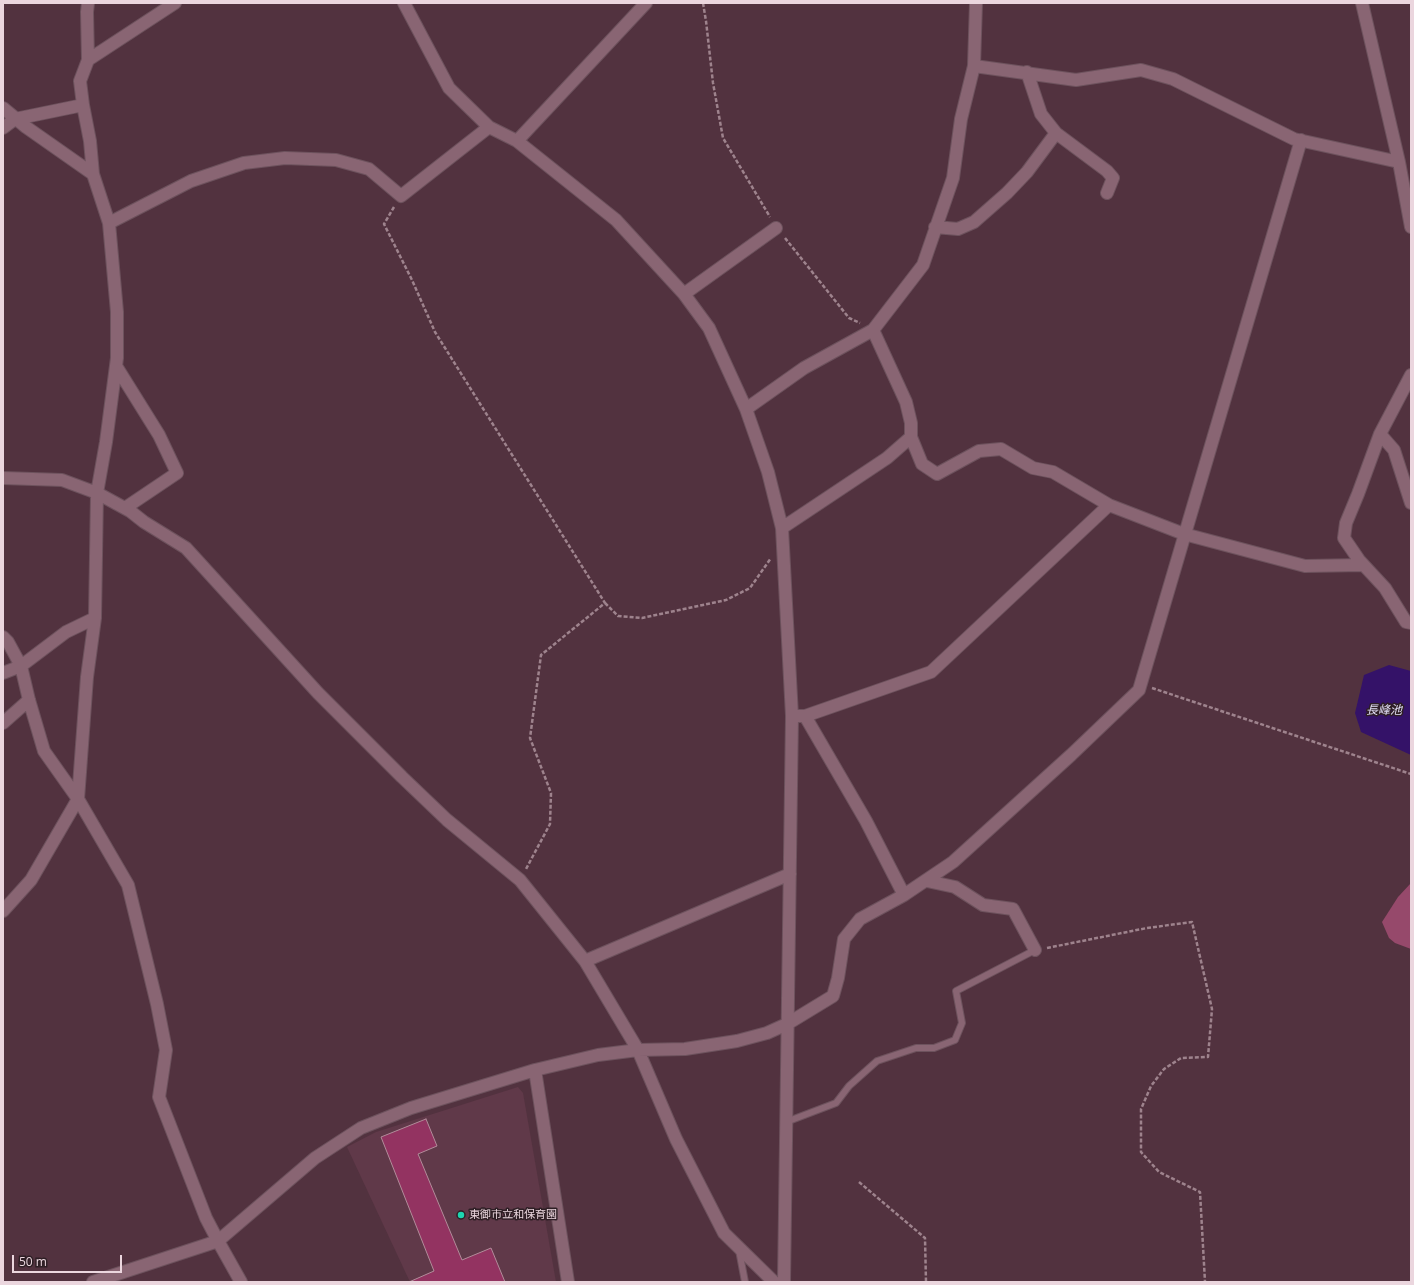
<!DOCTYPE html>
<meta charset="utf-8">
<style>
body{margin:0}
#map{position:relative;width:1414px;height:1285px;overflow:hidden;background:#52323f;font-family:"Open Sans",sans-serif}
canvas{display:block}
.frame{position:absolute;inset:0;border:4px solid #ebd6de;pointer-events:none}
.scale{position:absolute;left:12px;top:1255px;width:110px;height:18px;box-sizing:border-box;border:2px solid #ebd6de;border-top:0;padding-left:5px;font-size:12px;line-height:14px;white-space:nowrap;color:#ebd6de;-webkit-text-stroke:3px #2e1f25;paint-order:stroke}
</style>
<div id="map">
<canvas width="1414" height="1285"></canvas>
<div class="frame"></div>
<div class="scale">50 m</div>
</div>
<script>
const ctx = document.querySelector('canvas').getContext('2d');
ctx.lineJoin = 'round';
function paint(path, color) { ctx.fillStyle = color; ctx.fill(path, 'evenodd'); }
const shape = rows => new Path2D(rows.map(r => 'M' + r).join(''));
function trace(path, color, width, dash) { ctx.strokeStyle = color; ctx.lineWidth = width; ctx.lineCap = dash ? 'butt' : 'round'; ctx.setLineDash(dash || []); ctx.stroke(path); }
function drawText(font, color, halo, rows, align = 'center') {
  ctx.font = font + ' "Open Sans","Noto Sans JP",sans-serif'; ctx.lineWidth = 3; ctx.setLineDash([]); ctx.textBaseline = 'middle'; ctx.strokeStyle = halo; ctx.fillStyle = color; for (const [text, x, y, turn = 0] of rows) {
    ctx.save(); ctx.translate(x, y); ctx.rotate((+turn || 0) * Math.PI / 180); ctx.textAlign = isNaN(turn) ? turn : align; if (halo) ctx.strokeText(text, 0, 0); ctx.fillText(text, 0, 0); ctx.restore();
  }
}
paint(shape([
 [518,1087,523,1093,556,1282,410,1282,347,1147,376,1132]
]), '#603949');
paint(shape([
 [1411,883,1411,949,1395,943,1389,938,1382,922,1398,897]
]), '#96496b');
paint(shape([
 [1389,665,1411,671,1411,755,1361,732,1355,713,1364,675]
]), '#341268');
const building = shape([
 [426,1119,437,1146,418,1154,462,1260,491,1248,505,1282,409,1282,434,1271,381,1137,426,1119]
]);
paint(building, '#933361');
trace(building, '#b28c9a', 1);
const service = shape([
 [786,1122,836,1103,849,1086,877,1061,916,1048,934,1048,955,1040,962,1023,956,991,1035,950],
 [739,1250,745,1282]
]);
const minor = shape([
 [404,3,449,88,489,127,517,141,616,220,684,294,709,328,746,409,768,472,782,528,792,716,784,1282],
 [1362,3,1399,162,1411,227],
 [88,60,87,12,88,3],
 [974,66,1076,80,1141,70,1173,79,1294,139,1399,162],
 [1027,72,1041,114,1056,133,1107,171,1113,178,1107,193],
 [3,108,26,127,93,174],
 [3,128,15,119,83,105],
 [517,141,646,3],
 [109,223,191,181,244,163,285,158,336,160,369,169,401,196,489,127],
 [935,227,958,229,974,222,1007,193,1027,172,1056,133],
 [684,294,776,228],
 [873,330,906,402,911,423,911,437,922,464,937,474,979,451,1001,449,1033,468,1053,472,1109,505,1184,534,1305,566,1363,565],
 [116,366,159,435,177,473,125,508],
 [1411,375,1380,434,1358,494,1346,523,1344,538,1359,560,1385,588,1406,622,1411,623],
 [746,409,804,368,873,330,923,265,953,178,961,119,974,66,976,3],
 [1380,434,1394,450,1411,503],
 [3,478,62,480,97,493,130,511,144,522,186,548,318,693,402,777,447,820,520,880,585,961,638,1050,676,1139,724,1233,774,1282],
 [782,528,887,458,911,437],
 [3,637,8,642,21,666,29,700,44,751,78,799,128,885,157,1004,166,1050,159,1097,206,1218,218,1241,241,1282],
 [3,673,21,666,66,632,95,618],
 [792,716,805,716,931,672,1109,505],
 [805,716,866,821,904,895],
 [3,723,29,700],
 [927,881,955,887,983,905,1013,909,1035,950],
 [3,911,31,880,78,799,87,677,95,618,97,493,106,442,117,358,117,312,109,223,93,174,90,141,83,105,80,81,88,60,175,3],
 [585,961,790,874],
 [535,1070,568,1282],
 [93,1282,218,1241,315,1158,361,1128,411,1108,535,1070,598,1055,638,1050,685,1049,737,1041,767,1033,787,1024,833,996,838,978,844,939,860,919,904,895,953,862,1071,755,1139,690,1301,140]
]);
trace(service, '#6d525d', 8);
trace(minor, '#6d525d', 14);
trace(shape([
 [703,3,706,21,713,83,723,138,770,217],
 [394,207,384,224,412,280,435,332,605,603,541,655,530,738,551,793,550,824,526,869],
 [785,238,849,318,860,323],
 [605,603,618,616,642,618,726,600,750,588,771,558],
 [1152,688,1411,774],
 [1047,948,1147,928,1192,922,1212,1009,1208,1057,1181,1058,1164,1069,1151,1086,1141,1109,1141,1152,1159,1172,1200,1192,1205,1282],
 [859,1182,925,1238,926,1282]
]), '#9e838d', 2.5, [4, 2]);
trace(service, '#896573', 6);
trace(minor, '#896573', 12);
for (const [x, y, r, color] of [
 [461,1215,4,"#1dd5b1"]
]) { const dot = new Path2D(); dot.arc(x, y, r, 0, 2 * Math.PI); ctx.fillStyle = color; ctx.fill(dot); trace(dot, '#2e1f25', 1.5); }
drawText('11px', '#ebd6de', '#2e1f25', [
 ["東御市立和保育園",469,1215]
], 'left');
drawText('italic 12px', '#e2def6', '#2e1f25', [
 ["長峰池",1384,711]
]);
</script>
